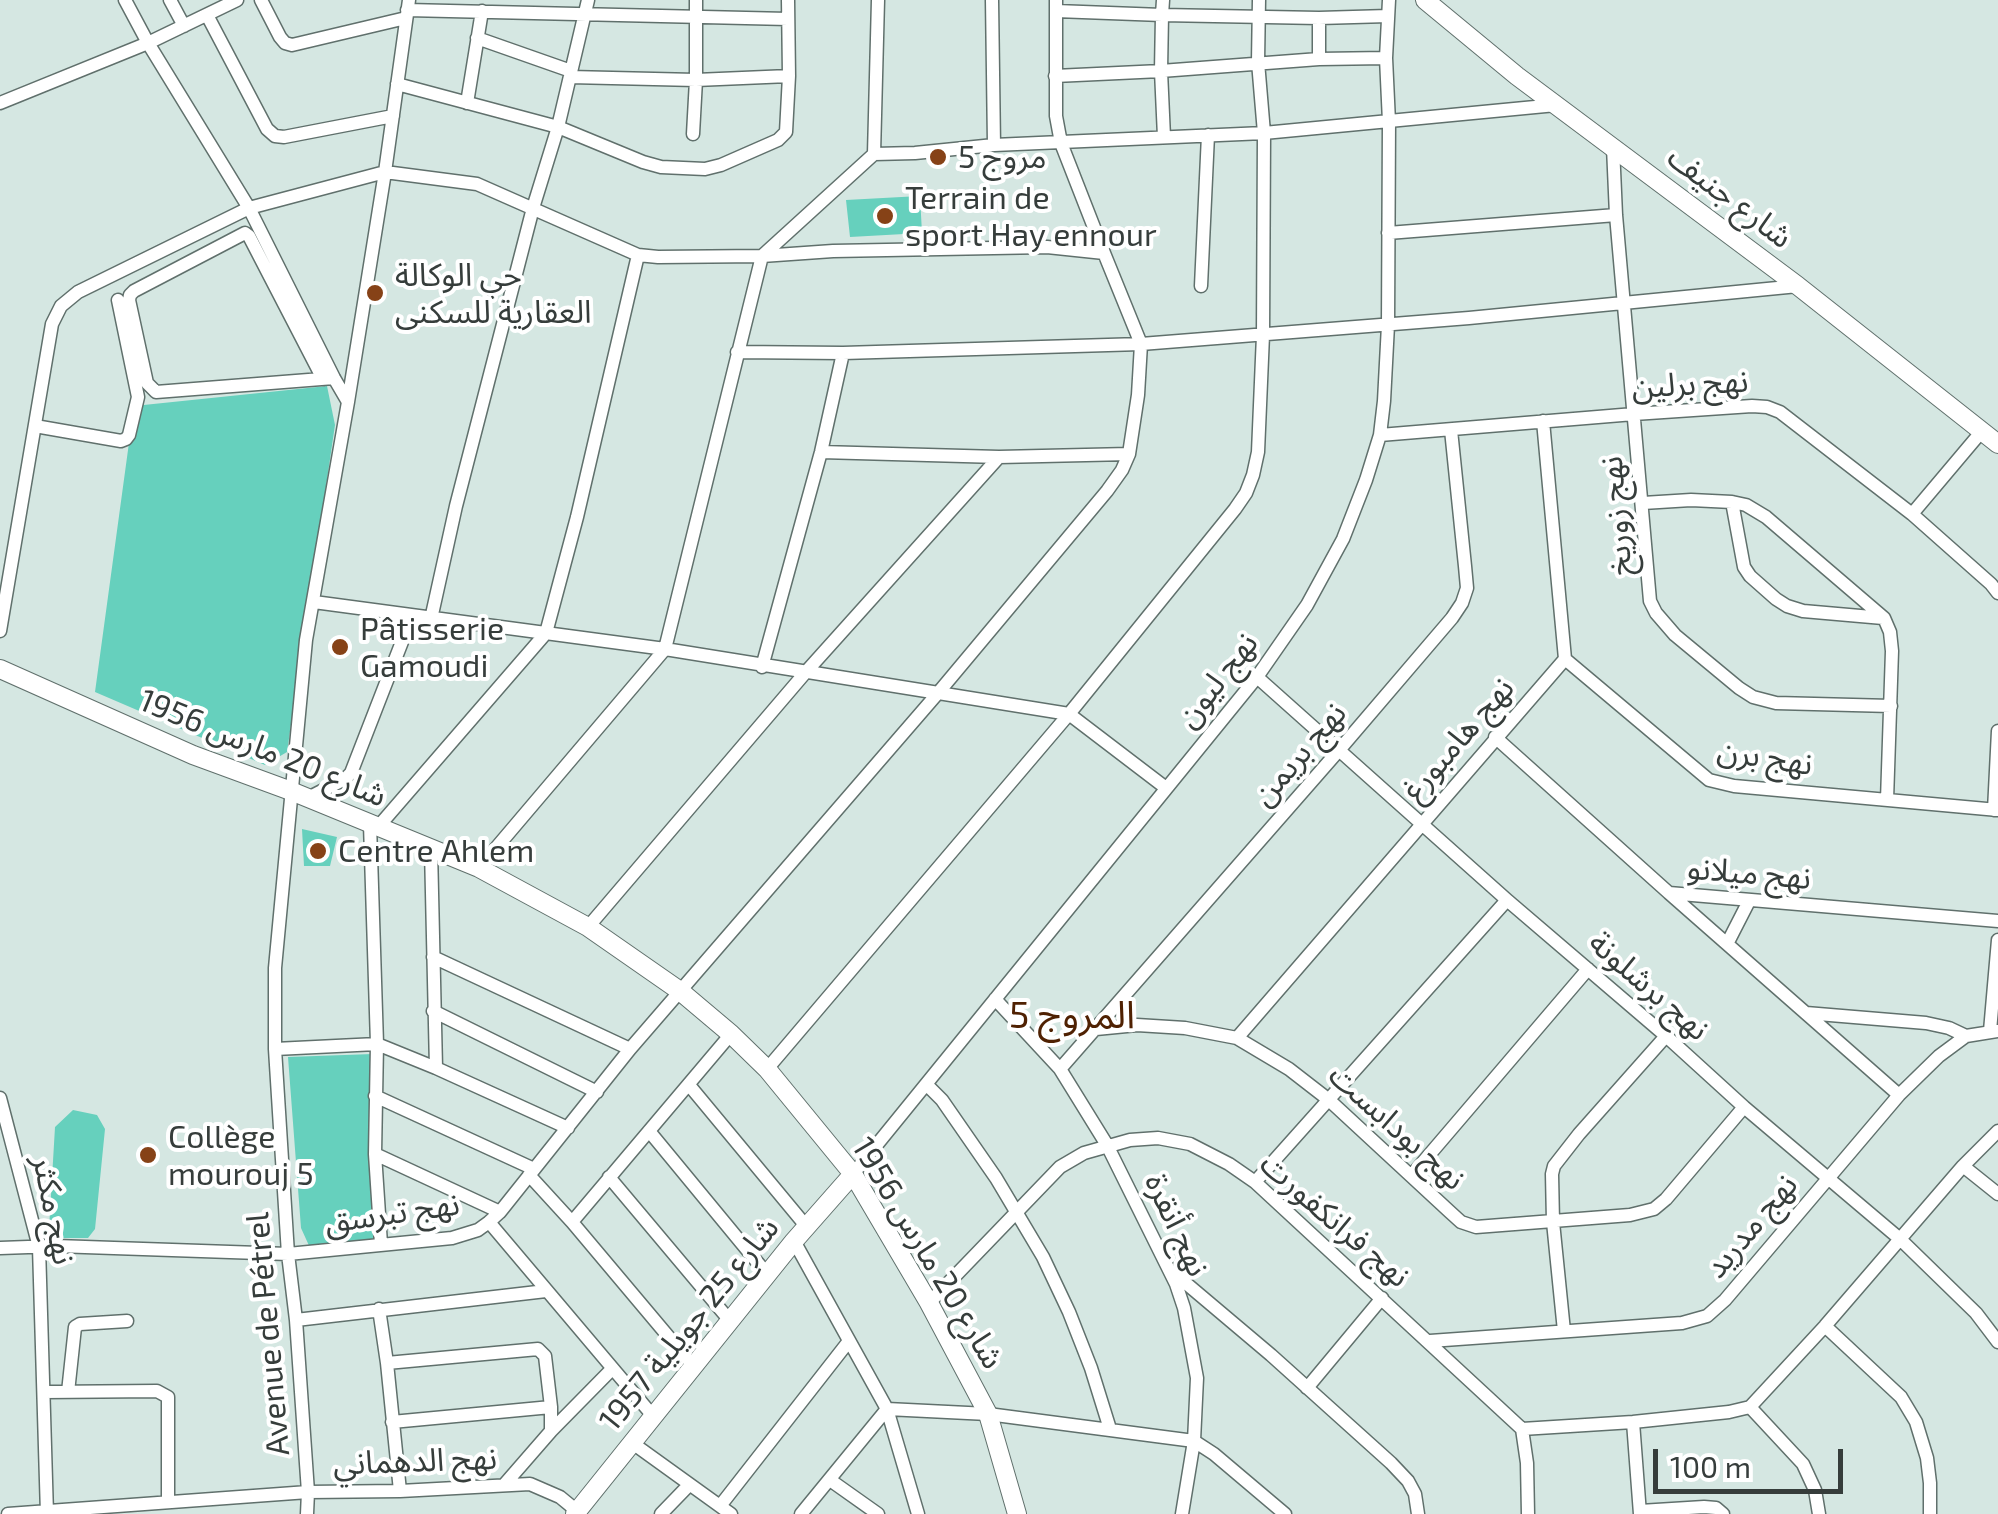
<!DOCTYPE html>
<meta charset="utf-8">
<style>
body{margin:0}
#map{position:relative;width:1998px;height:1514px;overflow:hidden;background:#d5e7e2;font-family:"Exo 2",sans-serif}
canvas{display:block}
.scale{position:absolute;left:1653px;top:1449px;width:190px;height:45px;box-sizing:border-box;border:5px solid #363d3b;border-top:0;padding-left:12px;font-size:30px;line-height:35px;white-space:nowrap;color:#363d3b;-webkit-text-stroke:8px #fff;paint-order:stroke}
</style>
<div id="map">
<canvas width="1998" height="1514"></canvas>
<div class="scale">100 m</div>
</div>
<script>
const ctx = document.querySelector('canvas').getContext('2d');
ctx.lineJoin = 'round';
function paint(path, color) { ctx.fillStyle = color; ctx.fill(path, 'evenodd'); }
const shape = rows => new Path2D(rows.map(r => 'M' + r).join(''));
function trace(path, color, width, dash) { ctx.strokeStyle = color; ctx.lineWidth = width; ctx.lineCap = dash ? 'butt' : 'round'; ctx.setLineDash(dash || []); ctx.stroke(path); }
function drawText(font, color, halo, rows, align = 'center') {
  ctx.font = font + ' "Exo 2","Noto Sans Arabic",sans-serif'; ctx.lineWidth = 8; ctx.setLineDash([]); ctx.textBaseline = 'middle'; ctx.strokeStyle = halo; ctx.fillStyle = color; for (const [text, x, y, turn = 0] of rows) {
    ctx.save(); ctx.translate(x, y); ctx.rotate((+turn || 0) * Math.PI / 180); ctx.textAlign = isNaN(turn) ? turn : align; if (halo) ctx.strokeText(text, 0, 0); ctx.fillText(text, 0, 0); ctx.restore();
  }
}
paint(shape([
 [920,196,922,233,850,237,846,200],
 [327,386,335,425,287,752,265,765,95,692,134,406],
 [302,829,337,837,330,866,304,866],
 [373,1054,376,1243,311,1250,301,1228,288,1057],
 [73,1110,97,1115,105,1129,95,1229,88,1238,60,1238,49,1229,55,1127]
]), '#66d0bd');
const street = shape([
 [125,0,148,43,249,208,334,378,348,402],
 [170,0,184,26],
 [261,0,280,37,285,43,292,45,406,18],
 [992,0,994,145],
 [1056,0,1056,116,1061,143,1104,253],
 [407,10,788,19],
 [1056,11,1162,15,1163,0],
 [207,15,267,129,275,136,284,137,393,116],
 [1319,18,1319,59,1386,58],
 [477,38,571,71],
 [1055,76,1161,71,1162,15,1319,18,1388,16],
 [570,77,696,80,789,76],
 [397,84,558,127,643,162,661,167,705,169,721,165,778,140,786,132,789,76,788,0],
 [0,103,148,43,237,0],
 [467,103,482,11],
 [693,134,696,80,696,0],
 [1164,137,1161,71,1319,59],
 [1613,147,1616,215,1650,601,1656,613,1675,635,1739,688,1753,697,1776,703,1891,706],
 [874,154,878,0],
 [1388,233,1616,215],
 [1201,286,1208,135],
 [737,352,843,353,1141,344,1469,318,1798,286],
 [323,379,249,236,245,233,134,291,130,295,129,300,147,383,156,392,334,378],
 [35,426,121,441,126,439,129,435,138,397,118,300],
 [1380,435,1634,414,1752,406,1767,407,1780,412,1912,514,1991,584,1998,593],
 [821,452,999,457,1129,454],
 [1732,502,1744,567,1750,576,1776,599,1787,606,1803,611,1883,618],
 [1643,503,1691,500,1732,502,1746,505,1766,517,1884,618,1890,632,1892,651,1887,800],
 [1912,514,1982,431],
 [314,602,665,649,1069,714,1166,788],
 [431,619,456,506,533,208,558,127,588,0],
 [0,631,52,324,61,306,78,292,249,208,385,172,477,184,638,255,658,257,762,256,833,251,1047,247,1104,253,1141,344,1138,395,1129,454,1122,470,1107,491,938,693,630,1049,500,1212,489,1222,478,1230,452,1238,288,1254,56,1246,0,1248],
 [1565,659,1709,780,1734,786,1998,810],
 [762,667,821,452,843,353],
 [1257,677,1507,900,1666,1036,1744,1107,1900,1239,1976,1313,1998,1342],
 [1495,737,1669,893,1998,921],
 [308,798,345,779,351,773,412,616],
 [1994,810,1998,731],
 [370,824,377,1044,375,1154,381,1244],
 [378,827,546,633,577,517,638,255],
 [431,849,436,1068],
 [479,868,665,649,762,256,874,154,915,153,994,145,1264,133,1556,105],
 [1669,893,1899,1095],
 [588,927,805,673,999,457],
 [1727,944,1749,901],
 [433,957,630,1049],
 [995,999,1060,1069,1073,1090,1107,1145,1176,1284,1184,1308,1197,1378,1194,1441,1182,1514],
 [433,1011,597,1092],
 [1806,1013,1926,1023,1949,1028,1966,1036],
 [1096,1029,1137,1025,1185,1028,1237,1038,1289,1069,1329,1100,1450,1212,1461,1222,1476,1227,1630,1215,1654,1209,1666,1199,1744,1107],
 [1990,1031,1998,940],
 [1237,1038,1565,659,1543,421],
 [275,1049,377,1044,436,1068,568,1128],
 [767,1069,1069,714,1235,509,1246,493,1253,475,1258,452,1263,335,1264,133,1258,62,1259,0],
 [1060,1069,1340,749,1452,618,1462,603,1467,588,1465,566,1451,430],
 [689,1085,806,1226],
 [927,1085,942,1100,996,1178,1043,1257,1069,1312,1091,1368,1110,1429],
 [375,1096,534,1169],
 [0,1098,39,1247,47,1514],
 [649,1131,767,1274],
 [375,1154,500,1212],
 [1963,1166,1998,1194],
 [853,1174,1257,677,1307,605,1343,539,1366,480,1380,435,1384,401,1388,325,1389,122,1386,58,1389,0],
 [529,1175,572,1222,694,1367],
 [1412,1175,1588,969],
 [609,1177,731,1322],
 [1255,1182,1507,900],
 [489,1222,653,1416],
 [572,1222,731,1034],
 [794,1241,887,1409,918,1514],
 [1175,1274,1271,1355,1391,1463,1408,1481,1415,1494,1418,1514],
 [929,1303,1060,1167,1084,1153,1130,1140,1158,1138,1190,1144,1229,1164,1255,1182,1522,1429,1527,1463,1528,1514],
 [379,1309,387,1363,400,1491],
 [296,1320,546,1291],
 [1825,1326,1901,1397,1916,1422,1927,1458,1930,1483,1930,1514],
 [1564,1331,1553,1222,1552,1174,1554,1166,1579,1134,1666,1036],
 [1430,1341,1682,1323,1707,1316,1725,1300,1899,1095,1939,1056,1966,1036,1998,1031],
 [387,1363,538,1349,545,1356,551,1407,551,1431],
 [1307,1388,1382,1298],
 [44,1392,157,1391,168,1397,168,1502],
 [68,1392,75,1327,80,1324,127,1321],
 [1750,1407,1825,1326,1963,1166,1998,1131],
 [1750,1407,1803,1464,1815,1490,1819,1514],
 [392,1422,551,1407],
 [1633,1422,1640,1514],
 [1522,1429,1633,1422,1729,1412,1750,1407],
 [631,1442,731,1514],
 [830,1480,878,1514],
 [504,1485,551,1431,612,1369],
 [720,1506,849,1341],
 [1640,1511,1704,1507,1716,1508,1723,1514],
 [8,1514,308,1492,400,1491,530,1484,560,1497,577,1511],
 [307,1514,308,1492,296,1320,288,1254,275,1049,275,968,306,640,348,402,385,172,409,0],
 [661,1514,689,1485],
 [801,1514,887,1409,988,1414,1194,1441,1214,1454,1285,1514]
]);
const secondary = shape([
 [1425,0,1517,76,1798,286,1998,444],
 [0,669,193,755,291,791,479,868,588,927,680,991,731,1034,767,1069,853,1174,929,1303,988,1414,1017,1514],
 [575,1514,794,1241,853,1174]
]);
trace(street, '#60706c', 15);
trace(secondary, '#60706c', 20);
trace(street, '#fff', 12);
trace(secondary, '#fff', 18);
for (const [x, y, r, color] of [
 [938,157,10,"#864217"],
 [885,216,10,"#864217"],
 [375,293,10,"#864217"],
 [340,647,10,"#864217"],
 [318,851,10,"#864217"],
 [148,1155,10,"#864217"]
]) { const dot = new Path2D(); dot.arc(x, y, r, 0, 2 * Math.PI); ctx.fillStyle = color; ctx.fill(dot); trace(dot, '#fff', 4); }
drawText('32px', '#363d3b', '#fff', [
 ["مروج 5",958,157],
 ["Terrain de",905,198],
 ["sport Hay ennour",905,235],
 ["حي الوكالة",395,275],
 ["العقارية للسكنى",395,312],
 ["Pâtisserie",360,629],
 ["Gamoudi",360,666],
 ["Centre Ahlem",338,851],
 ["Collège",168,1137],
 ["mourouj 5",168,1174]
], 'left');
drawText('32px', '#363d3b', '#fff', [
 ["شارع جنيف",1730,197,37],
 ["نهج برلين",1690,384,-3],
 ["نهج زوريخ",1616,516,-95],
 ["نهج ليون",1217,680,-52],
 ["نهج هامبورغ",1458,739,-49],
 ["شارع 20 مارس 1956",263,748,22],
 ["نهج بريمن",1299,754,-49],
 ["نهج برن",1765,757,9],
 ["نهج ميلانو",1749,873,5],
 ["نهج برشلونة",1649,986,41],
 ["نهج بودابست",1397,1127,42],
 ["نهج مكثر",54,1210,79],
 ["نهج تبرسق",392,1213,-8],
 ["نهج فرانكفورت",1335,1220,41],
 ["نهج أنقرة",1177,1225,65],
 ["نهج مدريد",1751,1226,-50],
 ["شارع 20 مارس 1956",928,1253,59],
 ["شارع 25 جويلية 1957",689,1324,-51],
 ["Avenue de Pétrel",268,1334,-95],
 ["نهج الدهماني",415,1461,-2]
]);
drawText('38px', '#4f2102', '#fff', [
 ["المروج 5",1072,1015]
]);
</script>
